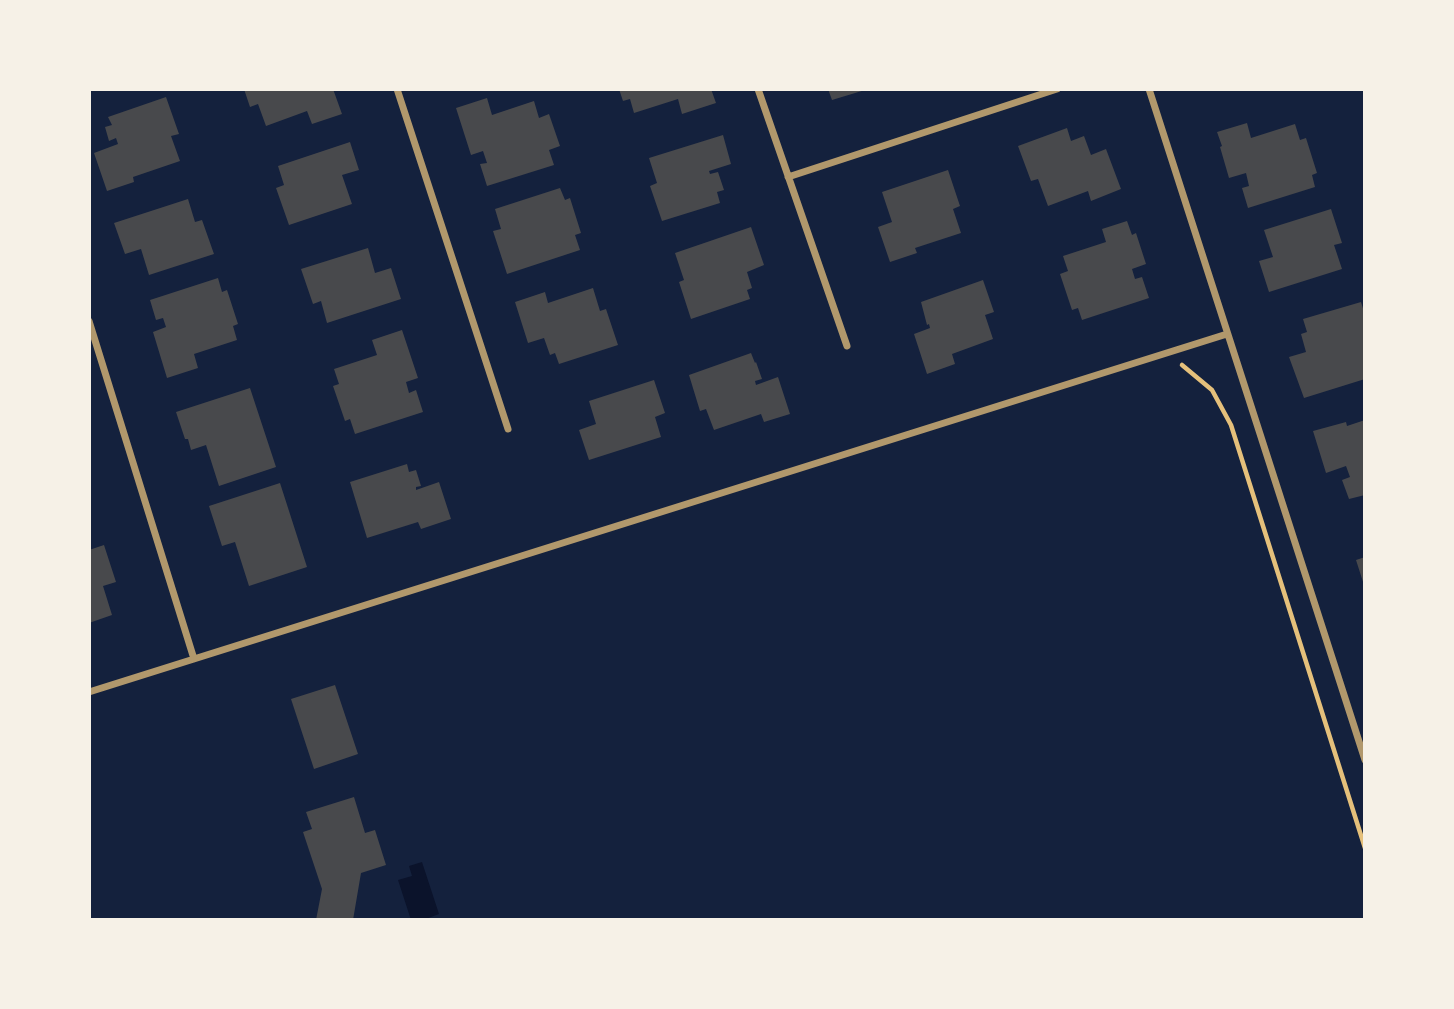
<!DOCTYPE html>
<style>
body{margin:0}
#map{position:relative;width:1454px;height:1009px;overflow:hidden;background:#14213d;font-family:Poppins,sans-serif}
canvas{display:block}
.frame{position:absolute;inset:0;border:91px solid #f6f1e7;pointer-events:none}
</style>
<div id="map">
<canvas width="1454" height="1009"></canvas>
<div class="frame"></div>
</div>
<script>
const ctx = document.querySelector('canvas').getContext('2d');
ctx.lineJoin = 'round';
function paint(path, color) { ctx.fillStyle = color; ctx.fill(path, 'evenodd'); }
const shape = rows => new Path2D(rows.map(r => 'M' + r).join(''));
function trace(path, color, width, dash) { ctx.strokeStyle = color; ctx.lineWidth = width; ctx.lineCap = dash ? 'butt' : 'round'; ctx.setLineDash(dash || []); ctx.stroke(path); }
paint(shape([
 [422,862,439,914,423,920,411,920,398,880,412,876,409,866]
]), '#0b132b');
paint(shape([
 [244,89,333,89,342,114,312,124,307,111,266,126,258,104,250,107],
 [619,89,711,89,716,103,682,114,678,99,634,113,630,99,623,101],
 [828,89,865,89,865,90,832,100],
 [166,97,179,134,171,136,180,161,133,177,134,182,107,191,94,153,118,144,116,138,109,141,105,127,112,125,108,117],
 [487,98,492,115,534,101,539,118,549,114,560,146,549,150,554,165,487,186,480,164,487,163,483,151,471,155,456,108],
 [1247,123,1251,138,1295,124,1300,140,1306,138,1317,173,1312,175,1315,187,1248,208,1242,188,1249,186,1246,173,1229,178,1220,147,1222,146,1217,132],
 [1067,128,1071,141,1084,136,1091,155,1106,149,1121,189,1091,201,1088,191,1048,206,1038,179,1031,181,1018,146],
 [723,135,731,164,709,171,710,174,718,172,724,190,717,192,720,203,662,221,650,186,657,183,649,158],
 [350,142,359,170,342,175,352,204,289,225,276,188,284,185,278,166],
 [948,170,960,206,953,209,961,233,915,248,917,253,890,262,878,227,892,222,882,192],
 [560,188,565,200,570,198,581,233,575,235,580,250,507,274,493,231,501,229,495,209],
 [188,199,195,222,202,220,214,254,149,275,141,249,125,254,114,223],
 [1331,209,1342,243,1334,245,1342,269,1269,292,1259,261,1273,257,1264,230],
 [1127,221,1132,235,1136,233,1146,264,1132,269,1135,279,1142,277,1149,298,1082,320,1078,308,1072,310,1060,274,1068,271,1063,256,1106,242,1102,229],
 [751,227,764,265,747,272,752,288,747,290,750,299,691,319,679,282,684,280,675,253],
 [368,248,375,273,391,268,401,299,327,323,321,301,313,304,301,269],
 [218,278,222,292,227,290,238,324,233,326,237,340,194,354,198,368,167,378,153,332,166,327,163,318,156,320,150,300],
 [983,280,994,312,985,315,993,339,952,354,955,364,927,374,914,334,930,328,929,324,927,325,921,302],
 [593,288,600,311,606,309,618,345,559,364,555,353,550,355,544,338,528,343,515,302,545,292,548,303],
 [1361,302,1365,315,1365,379,1304,398,1289,357,1306,352,1301,334,1307,332,1303,319],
 [402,330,418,378,406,382,409,393,416,390,423,412,355,434,350,419,345,421,333,386,339,384,334,369,377,355,372,340],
 [751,353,755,363,756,362,762,379,755,381,756,385,778,377,790,414,764,422,761,414,714,430,706,409,700,411,689,375],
 [654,380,665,413,655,417,661,437,589,460,579,430,596,424,589,401],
 [250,388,276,467,219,486,206,445,191,450,188,439,185,439,176,412],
 [1365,420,1365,495,1349,499,1342,480,1350,477,1346,466,1326,473,1313,431,1346,422,1347,426],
 [407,464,409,472,416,470,421,486,416,487,416,490,439,482,451,519,421,529,418,522,367,538,350,482],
 [280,483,307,567,249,586,235,542,222,546,209,506],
 [104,545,116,582,103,586,112,615,89,623,89,550],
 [1365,557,1365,585,1364,585,1356,560],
 [335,685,358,754,314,769,291,699],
 [354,797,365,833,375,830,386,865,361,873,353,920,316,920,322,889,303,832,312,829,306,812]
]), '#48494c');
trace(shape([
 [1182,365,1212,390,1231,425,1365,848]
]), '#e5c07b', 4.5);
trace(shape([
 [397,89,508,429],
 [758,89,847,346],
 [1149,89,1365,760],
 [788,177,1057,89],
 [89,321,194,659],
 [89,692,1227,334]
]), '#b1986c', 7);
</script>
